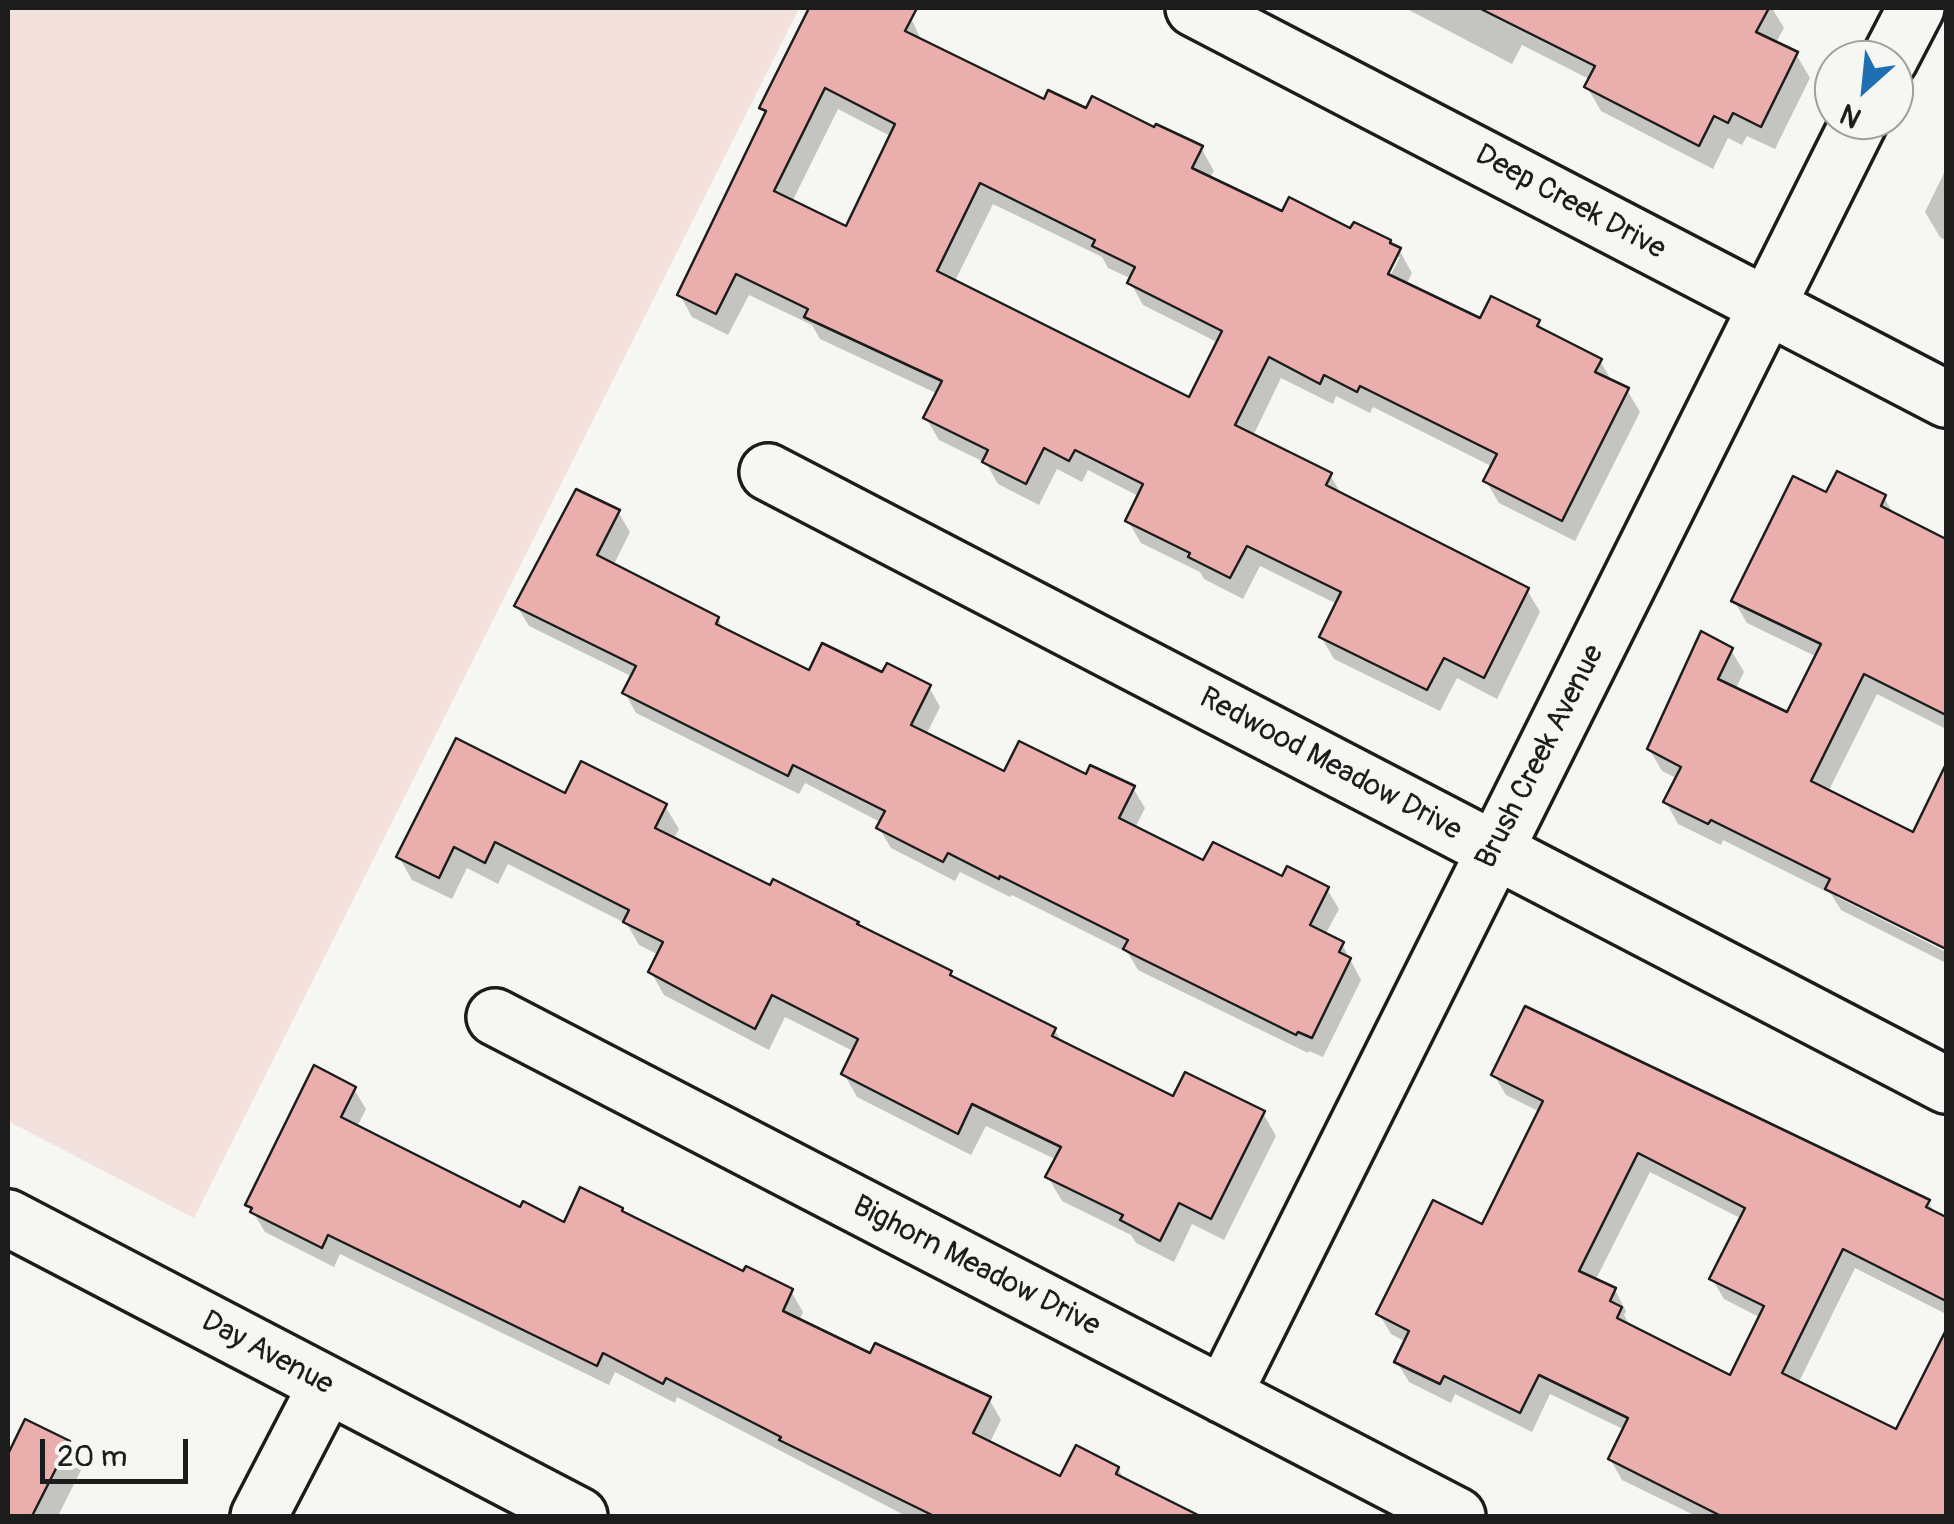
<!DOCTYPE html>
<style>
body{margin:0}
#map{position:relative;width:1954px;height:1524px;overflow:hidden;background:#f6f6f2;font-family:Pangolin,sans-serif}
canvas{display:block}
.frame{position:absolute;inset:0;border:10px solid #1c1c1c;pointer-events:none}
.north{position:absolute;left:1814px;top:40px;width:100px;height:100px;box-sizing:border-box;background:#f6f6f2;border:2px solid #9f9f9c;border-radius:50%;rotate:207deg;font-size:28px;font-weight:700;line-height:40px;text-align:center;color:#1c1c1c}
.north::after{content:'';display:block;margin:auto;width:35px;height:45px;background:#1f6fb2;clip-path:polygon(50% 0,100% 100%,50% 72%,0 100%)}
.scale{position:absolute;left:40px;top:1439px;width:148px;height:45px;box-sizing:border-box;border:5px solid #1c1c1c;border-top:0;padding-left:12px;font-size:30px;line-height:35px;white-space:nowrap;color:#1c1c1c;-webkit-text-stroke:8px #f6f6f2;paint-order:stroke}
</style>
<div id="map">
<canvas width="1954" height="1524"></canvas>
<div class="frame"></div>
<div class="north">N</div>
<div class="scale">20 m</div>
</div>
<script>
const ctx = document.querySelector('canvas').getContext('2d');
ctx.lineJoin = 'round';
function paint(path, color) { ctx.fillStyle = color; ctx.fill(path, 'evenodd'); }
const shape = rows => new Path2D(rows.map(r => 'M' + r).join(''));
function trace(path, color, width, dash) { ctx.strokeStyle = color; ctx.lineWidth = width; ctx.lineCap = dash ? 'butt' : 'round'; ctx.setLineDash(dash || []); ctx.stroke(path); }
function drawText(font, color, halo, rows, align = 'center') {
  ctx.font = font + ' Pangolin,sans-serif'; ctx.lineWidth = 10; ctx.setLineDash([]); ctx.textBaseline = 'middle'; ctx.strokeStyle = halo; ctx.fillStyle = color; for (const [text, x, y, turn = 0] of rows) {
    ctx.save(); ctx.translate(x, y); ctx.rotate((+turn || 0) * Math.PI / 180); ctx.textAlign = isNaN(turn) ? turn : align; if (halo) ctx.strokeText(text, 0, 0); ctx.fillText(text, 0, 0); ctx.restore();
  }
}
paint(shape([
 [8,8,799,8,194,1218,8,1121]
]), '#f2e1dd');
paint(shape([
 [812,8,894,8,911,18,922,42,1045,102,1087,111,1201,148,1214,171,1209,179,1283,215,1390,242,1399,250,1412,273,1406,285,1481,321,1538,322,1544,332,1600,361,1613,383,1627,390,1640,412,1575,541,1499,503,1486,481,1493,467,1373,407,1370,413,1336,396,1333,404,1281,378,1253,436,1330,475,1343,497,1527,590,1540,612,1497,699,1457,678,1440,711,1334,659,1321,637,1337,604,1260,566,1243,599,1204,579,1200,572,1141,543,1128,521,1140,497,1088,470,1082,482,1057,469,1039,505,998,484,986,463,939,440,926,418,938,394,820,339,812,325,749,295,728,335,692,317,680,295,766,115,762,108],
 [838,109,892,137,847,230,792,202],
 [993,204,1102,257,1108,268,1132,279,1130,282,1143,305,1219,343,1190,401,954,283],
 [1394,257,1400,257,1385,286,1380,284],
 [1405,8,1772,8,1784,28,1775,44,1796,54,1810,78,1775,149,1747,136,1742,145,1728,138,1713,169,1601,111,1587,87,1591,80,1522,45,1512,64],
 [1946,169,1946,241,1940,237,1925,212],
 [1827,496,1884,497,1894,515,1946,542,1946,729,1877,694,1828,792,1914,835,1946,769,1946,946,1837,892,1837,897,1946,952,1946,963,1841,910,1831,894,1723,840,1721,845,1678,824,1666,802,1678,779,1662,771,1649,749,1731,650,1744,672,1735,690,1788,716,1817,657,1747,623,1734,601],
 [618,512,630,532,613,566,718,618,725,632,810,673,883,676,929,687,940,707,926,735,1005,774,1087,777,1133,788,1145,808,1135,828,1204,864,1327,889,1339,909,1325,935,1342,944,1361,980,1323,1057,1309,1051,1308,1053,1146,974,1138,970,1128,953,1012,895,1010,897,960,872,955,881,891,848,879,828,882,823,805,783,799,794,636,713,625,693,633,677,529,626,517,606],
 [566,796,665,806,679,829,673,840,771,889,857,923,859,928,950,973,954,979,1054,1029,1062,1042,1174,1099,1263,1113,1276,1136,1224,1240,1192,1224,1174,1262,1136,1243,1131,1235,1062,1201,1048,1177,1057,1160,986,1126,971,1155,857,1097,844,1074,855,1052,785,1017,769,1050,664,995,651,972,659,955,639,945,627,924,508,864,498,884,467,868,452,899,412,880,399,857],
 [1494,1075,1928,1202,1936,1215,1946,1220,1946,1314,1855,1268,1798,1384,1897,1432,1946,1336,1946,1516,1755,1516,1740,1508,1736,1516,1696,1516,1622,1480,1610,1459,1625,1430,1550,1394,1532,1432,1455,1394,1451,1403,1409,1382,1397,1362,1406,1342,1391,1334,1379,1314,1483,1227,1540,1112,1506,1095],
 [1650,1172,1742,1219,1712,1279,1724,1299,1761,1318,1731,1378,1631,1328,1624,1315,1626,1311,1615,1290,1595,1281],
 [354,1089,366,1109,357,1127,521,1210,565,1225,622,1210,625,1216,745,1274,791,1291,803,1312,799,1321,871,1356,989,1399,1001,1420,989,1444,1061,1479,1118,1468,1125,1481,1179,1509,1183,1516,906,1516,677,1397,675,1403,615,1372,609,1385,340,1254,334,1267,265,1232,248,1204],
 [27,1422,68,1443,82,1468,58,1516,8,1516,8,1460]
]), '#0003');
const building = shape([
 [809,8,917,8,905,31,1044,99,1048,90,1086,108,1092,96,1154,127,1156,124,1203,146,1192,168,1282,211,1289,197,1350,228,1354,222,1391,240,1390,243,1401,248,1388,274,1480,318,1491,296,1540,320,1537,326,1602,359,1595,372,1629,388,1562,521,1483,481,1497,454,1360,386,1357,392,1324,375,1320,384,1269,357,1235,425,1332,473,1326,485,1529,588,1484,678,1444,658,1427,690,1319,637,1341,592,1247,546,1230,578,1188,557,1190,553,1125,521,1143,484,1075,450,1069,461,1044,448,1026,484,982,462,988,450,923,418,942,381,804,317,808,309,736,274,716,314,677,295,766,111,759,108,809,8],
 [825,88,895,124,846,226,774,191,825,88],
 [980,183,1095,240,1092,246,1135,267,1127,283,1222,331,1189,397,937,271,980,183],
 [1479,8,1769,8,1756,32,1798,52,1761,127,1733,113,1728,123,1714,116,1699,146,1584,87,1595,66,1479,8],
 [1837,471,1886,495,1881,506,1946,539,1946,715,1864,674,1811,781,1913,832,1946,764,1946,949,1825,889,1830,879,1711,820,1708,824,1663,802,1681,767,1647,749,1701,631,1733,648,1718,679,1787,712,1821,644,1731,601,1793,476,1826,492,1837,471],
 [576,489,620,510,597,555,719,617,716,624,809,670,822,643,882,672,887,663,931,685,911,725,1004,771,1019,741,1086,774,1090,765,1135,786,1119,818,1203,860,1213,842,1282,876,1287,866,1329,887,1310,925,1344,942,1339,952,1351,958,1312,1038,1298,1032,1296,1035,1132,954,1123,949,1128,940,1000,876,999,879,948,853,943,862,876,828,885,811,793,765,788,776,622,693,636,666,514,606,576,489],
 [456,738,565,793,581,761,667,804,655,828,770,885,773,879,859,922,857,924,952,971,950,975,1056,1028,1052,1036,1173,1096,1185,1072,1265,1111,1211,1219,1179,1203,1160,1241,1120,1220,1123,1215,1045,1177,1061,1147,972,1104,958,1134,841,1074,858,1039,772,995,755,1029,711,1006,648,972,663,942,623,922,629,910,495,842,485,863,454,847,439,878,396,857,456,738],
 [1525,1006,1930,1200,1926,1207,1946,1217,1946,1301,1843,1249,1782,1373,1896,1429,1946,1330,1946,1516,1721,1516,1608,1459,1628,1418,1539,1375,1520,1413,1444,1376,1440,1384,1394,1362,1409,1331,1376,1314,1433,1200,1482,1224,1543,1101,1491,1075,1525,1006],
 [1638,1153,1745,1208,1709,1279,1764,1306,1730,1375,1617,1318,1622,1307,1610,1301,1616,1288,1579,1271,1638,1153],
 [314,1065,356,1087,341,1117,520,1207,523,1201,564,1222,580,1187,623,1208,622,1211,743,1271,746,1266,793,1289,783,1311,870,1353,875,1343,991,1397,973,1433,1060,1476,1076,1445,1119,1467,1116,1474,1200,1516,934,1516,779,1440,781,1437,666,1378,663,1384,603,1353,597,1366,328,1235,322,1248,250,1212,252,1208,245,1205,314,1065],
 [25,1419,70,1441,32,1516,8,1516,8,1454,25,1419]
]);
paint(building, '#eaafac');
trace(building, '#1c1c1c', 2.5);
const minor = shape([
 [1194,8,1946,399],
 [1889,60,1916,8],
 [768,472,1946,1085],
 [495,1017,1457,1516],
 [8,1218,579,1516],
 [1223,1395,1860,120],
 [259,1516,327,1385]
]);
trace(minor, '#1c1c1c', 62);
trace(minor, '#f6f6f2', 55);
drawText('30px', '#1c1c1c', '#f6f6f2', [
 ["Deep Creek Drive",1570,203,28],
 ["Brush Creek Avenue",1541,757,-63],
 ["Redwood Meadow Drive",1330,765,28],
 ["Bighorn Meadow Drive",976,1267,27],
 ["Day Avenue",267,1354,28]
]);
</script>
